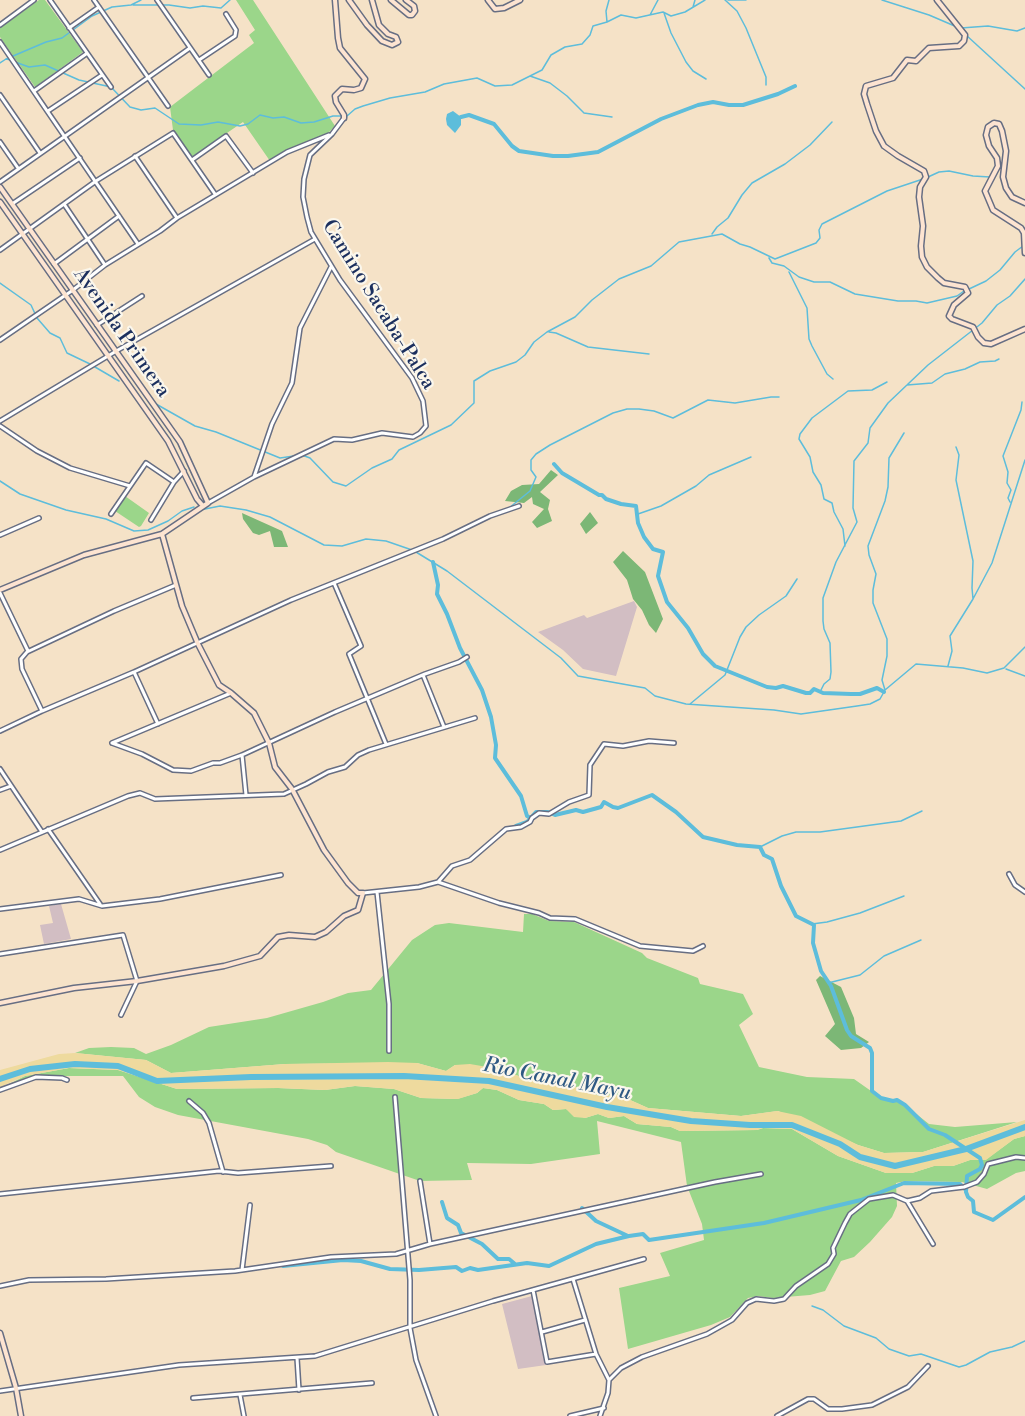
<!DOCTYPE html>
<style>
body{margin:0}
canvas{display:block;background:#f5e2c7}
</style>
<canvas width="1025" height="1416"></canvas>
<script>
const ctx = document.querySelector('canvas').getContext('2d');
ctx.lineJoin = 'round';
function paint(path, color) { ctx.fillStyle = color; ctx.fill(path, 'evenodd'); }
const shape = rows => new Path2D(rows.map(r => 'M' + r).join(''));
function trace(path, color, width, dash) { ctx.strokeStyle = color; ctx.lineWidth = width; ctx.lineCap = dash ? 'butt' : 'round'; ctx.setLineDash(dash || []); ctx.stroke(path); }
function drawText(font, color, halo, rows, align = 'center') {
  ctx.font = font + ' "Libre Bodoni",serif'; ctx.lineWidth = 4.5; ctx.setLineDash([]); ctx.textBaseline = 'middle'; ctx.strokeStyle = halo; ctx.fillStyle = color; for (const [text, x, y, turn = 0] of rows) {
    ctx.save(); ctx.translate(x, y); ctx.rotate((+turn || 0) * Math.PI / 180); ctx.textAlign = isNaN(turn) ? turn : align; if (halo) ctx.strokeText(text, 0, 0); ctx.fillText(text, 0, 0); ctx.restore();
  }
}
paint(shape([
 [634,601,637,607,616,676,583,669,563,650,538,632,584,615,587,618],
 [61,904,71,939,44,944,40,925,53,923,49,906],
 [532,1296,546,1365,518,1369,502,1304]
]), '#d2bec3');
paint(shape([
 [39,0,45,0,83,52,35,87,0,37,0,28],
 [236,0,253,0,335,126,328,133,286,150,270,161,243,122,192,157,173,130,170,107,254,43,249,35,255,30],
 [125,496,149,513,141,526,139,527,115,511],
 [524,914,532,914,549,921,574,922,642,953,647,958,698,978,700,984,743,994,753,1014,739,1025,759,1067,807,1077,854,1079,881,1098,893,1101,897,1100,905,1105,929,1124,955,1127,1017,1122,923,1152,884,1153,858,1145,778,1111,741,1116,648,1108,619,1095,599,1096,560,1081,538,1082,493,1068,455,1065,446,1071,417,1063,285,1064,171,1073,146,1060,75,1053,89,1048,111,1047,134,1048,146,1054,171,1045,209,1027,267,1018,323,1002,348,993,371,990,412,940,435,925,449,923,523,932],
 [69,1068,118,1070,177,1089,278,1088,325,1090,355,1086,394,1089,421,1098,457,1099,477,1093,483,1088,497,1090,519,1100,544,1104,553,1110,566,1109,585,1118,598,1114,609,1118,624,1116,637,1124,671,1127,680,1131,757,1130,763,1128,792,1129,838,1156,886,1173,912,1173,934,1166,953,1166,970,1160,985,1160,1014,1139,1025,1136,1025,1171,1016,1173,987,1189,962,1182,906,1181,896,1183,897,1206,892,1217,870,1242,854,1257,841,1261,825,1291,810,1295,773,1298,758,1296,748,1298,730,1317,711,1325,628,1349,619,1288,670,1276,660,1253,704,1240,702,1224,687,1186,681,1142,597,1121,600,1154,531,1164,467,1163,472,1180,420,1181,336,1152,327,1145,308,1139,178,1115,155,1107,139,1097,123,1076,41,1076,7,1085,25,1076]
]), '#9bd68a');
paint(shape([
 [551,470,558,475,540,492,550,500,548,509,552,521,537,528,532,522,544,509,533,504,532,497,524,503,505,501,511,491,522,485,539,484],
 [590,512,598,523,586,534,580,524],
 [242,513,282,531,288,547,274,547,270,531,259,535,253,533,243,519],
 [623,551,645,572,663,619,656,633,649,625,642,610,633,599,627,580,613,562],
 [820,976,841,987,854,1018,856,1034,869,1042,861,1048,841,1050,825,1036,835,1024,816,980]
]), '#7cb776');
paint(shape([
 [75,1053,146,1060,171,1073,285,1064,388,1062,417,1063,446,1071,455,1065,470,1064,493,1068,538,1082,560,1081,599,1096,619,1095,648,1108,741,1116,777,1111,801,1116,858,1145,884,1153,923,1152,1025,1120,1025,1136,1014,1139,986,1160,970,1160,953,1166,934,1166,912,1173,886,1173,838,1156,792,1129,763,1128,757,1130,680,1131,671,1127,637,1124,624,1116,609,1118,598,1114,585,1118,574,1117,566,1109,553,1110,544,1104,519,1100,497,1090,483,1088,477,1093,458,1099,421,1098,394,1089,355,1086,325,1090,278,1088,177,1089,118,1070,69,1068,25,1076,0,1087,0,1070,59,1054]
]), '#eeda9e');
paint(shape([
 [453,111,461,117,461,125,455,133,447,125,446,119,447,114]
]), '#5dbddb');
trace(shape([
 [725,0,737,11,746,28,766,77,766,85],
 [728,0,746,0],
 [882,0,929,15,957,27],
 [133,5,169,5,190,8,203,6,221,8,230,0],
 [693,7,695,0],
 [664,13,671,33,686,62,693,71,706,79],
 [650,15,658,0],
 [607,22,606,11,609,0],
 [961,28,988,26,1017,31,1025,28],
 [966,35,1025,89],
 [6,59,46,42,62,38,92,16,112,7,131,5,141,0],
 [15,62,29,67,45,65,79,80,111,87,130,107,141,110,155,108,179,124,201,125,218,122,240,126,248,124,260,115,273,118,284,117,301,123,314,122,333,116,342,116],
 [0,63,6,59,11,60],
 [530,76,550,83,567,96,584,113,612,117],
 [347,116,355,109,363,106,390,98,425,92,444,84,477,78,495,86,512,85,542,70,551,55,565,47,582,44,590,35,593,26,607,22,621,15,636,18,663,12,671,16,685,12,705,0],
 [928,177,939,172,949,171,973,176,990,177],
 [712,234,717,227,728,218,742,195,752,183,785,164,810,145,832,122],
 [769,258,772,263,784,266,799,277,814,282,830,282,855,294,898,301,916,301,927,303,957,296,964,291],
 [789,272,807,308,809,339,812,346,827,374,833,379],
 [0,283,31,305,37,318,50,333,60,338,67,353,90,364],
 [969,289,986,281,1000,270,1015,252,1023,246],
 [549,332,556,333,588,347,649,354],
 [95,367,119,381],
 [907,385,932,383,945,374,965,369,980,362,995,361,999,359],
 [156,404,195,426,216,432,280,458,294,456],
 [956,447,959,455,956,480,973,561,972,588,973,599],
 [302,455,310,458,333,482,346,486,372,468,392,459,399,450,451,425,474,403,474,381,490,371,516,362,525,355,534,342,547,332,575,317,592,300,619,279,651,266,679,242,722,234,740,244,750,247,775,259,816,243,820,238,819,230,822,224,887,191,923,179],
 [0,481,20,494,66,510,106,519,134,531,148,530,168,521,182,511,194,507],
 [1010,502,1008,498,1011,490,1007,483,1008,472,1003,456,1021,410,1022,402],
 [509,508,530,491,536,477,531,470,531,460,536,454,550,445,613,413,627,409,639,409,654,411,673,418,708,400,735,403,771,397,779,397],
 [200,510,220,506,246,510,270,517,324,545,342,546,366,539,386,541,412,550],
 [638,514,661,506,696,486,709,475,751,457],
 [424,545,436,540],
 [845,546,843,529,834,512,832,503,824,499,821,485,813,472,810,457,799,439,800,434,812,418,848,391,872,390,887,382],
 [416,552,447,571,561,658,578,676,645,688,655,696,686,704,774,710,801,714,857,706,870,704,880,699,885,690,916,664,963,668,987,673,1004,668,1025,647],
 [948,666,952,651,950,636,973,599,992,563,1025,460],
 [1006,669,1025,676],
 [885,690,882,680,887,656,887,639,873,603,873,590,876,574,869,555,868,546,885,501,888,487,889,458,904,433],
 [820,692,824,684,830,679,831,672,830,643,824,629,823,621,823,598,836,562,857,522,853,508,854,461,868,443,870,428,888,403,928,365,982,323,997,305,1010,296,1025,279],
 [690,704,725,675,740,637,746,627,759,615,786,596,797,579],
 [760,847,782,836,796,832,820,832,901,821,922,811],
 [812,924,827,922,860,913,904,896],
 [828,983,860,975,884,956,921,940],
 [812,1306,823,1310,844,1326,876,1338,889,1349,909,1356,921,1354,959,1367,966,1365,990,1352,1012,1347,1025,1341]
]), '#5dbddb', 1.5);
trace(shape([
 [461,117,469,115,494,124,512,146,519,151,553,156,568,156,598,152,661,119,698,105,713,102,729,105,743,105,778,94,795,86],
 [554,464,562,473,599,495,602,495,606,499,621,504,636,506,638,523,644,537,653,549,663,552,658,576,667,602,688,628,703,654,715,666,767,687,776,688,783,686,806,693,810,693,814,689,823,693,851,694,860,694,877,688,884,692],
 [433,562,438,585,437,594,447,614,460,648,482,690,491,717,496,745,495,758,521,796,527,816,531,818],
 [516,826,527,822,536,812,548,812,555,815,576,810,583,812,601,807,604,802,613,807,618,808,652,795,676,812,703,837,737,845,760,847,764,855,772,859,781,886,796,916,814,925,813,943,821,971,831,986,847,1030,851,1036,870,1048,872,1053,872,1091,881,1098,893,1101,897,1100,905,1105,929,1129,945,1135,980,1158,982,1165,980,1169,967,1176,966,1192,968,1197,973,1201,974,1212,993,1220,1025,1197],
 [442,1202,447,1218,458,1225,461,1233,482,1244,498,1259,509,1259,515,1264],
 [582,1208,596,1221,628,1236],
 [283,1266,343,1260,361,1261,390,1269,419,1270,456,1267,462,1271,470,1268,478,1270,527,1263,549,1266,596,1244,629,1236,643,1234,649,1240,764,1223,861,1200,904,1183,960,1184,965,1189]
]), '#5dbddb', 4);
trace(shape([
 [0,1079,30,1069,75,1064,118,1066,157,1081,251,1077,404,1076,489,1081,607,1107,691,1121,750,1125,792,1125,840,1144,860,1157,895,1166,966,1149,1025,1127]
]), '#5dbddb', 6);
const street = shape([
 [50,0,111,87],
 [94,0,168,106],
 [157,0,209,75],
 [0,25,34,0],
 [69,28,99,7],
 [0,42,138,244],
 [199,60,235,36,236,30,226,14],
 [34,91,86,54],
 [0,95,40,153],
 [48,111,102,75],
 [0,142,18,168],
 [135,156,177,218],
 [192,160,226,136,253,173],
 [0,182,190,48],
 [12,204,80,158],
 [64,204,105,265],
 [0,250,96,181,173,133,215,194],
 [54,264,119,216],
 [97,325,142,296],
 [0,340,73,290,105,265,160,231,177,218,287,152,329,135],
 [0,421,118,350,315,239],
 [0,426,37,451,70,468,130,486],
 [254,477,272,424,292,383,300,328,331,267],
 [208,503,254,477,334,439,352,440,382,433,413,437,420,433,426,426,423,401,412,378,340,280,311,232,307,217,303,197,304,179,310,155,332,134,344,118],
 [111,514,146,463,174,482],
 [151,520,174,482,184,471],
 [0,535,39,518],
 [334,583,361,646,349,654,386,744],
 [0,593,28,651],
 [134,672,158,724],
 [423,675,444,727],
 [42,711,22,669,21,659,27,652,114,611,176,585],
 [0,731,42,711,134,672,291,600,443,539,490,516,519,506],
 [112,743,142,754,173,770,191,771,213,763,220,763,242,755,335,712,425,674,459,662,467,657],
 [112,743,231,693],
 [242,755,246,795],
 [0,769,42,832],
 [0,790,11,786],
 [48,829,100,904],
 [0,850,128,796,140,793,155,799,284,794,306,784,328,772,345,767,358,755,369,750,475,718],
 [1009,874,1015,885,1025,892],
 [438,882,499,903,539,913,550,918,575,919,640,946,693,951,703,946],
 [377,892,389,1004,389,1051],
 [363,893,419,887,438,882,452,866,470,860,506,829,521,827,530,822,532,818,539,813,549,814,569,802,589,795,590,765,604,744,623,746,649,741,674,743],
 [0,909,79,899,102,906,160,899,281,875],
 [0,954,123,935,137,981,121,1015],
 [0,1090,36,1077,62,1078,67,1080],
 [395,1097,410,1280,410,1328,416,1360,436,1416],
 [189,1101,203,1113,209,1123,223,1172],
 [420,1181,430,1244],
 [0,1194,219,1171,238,1173,331,1166],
 [907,1201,933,1244],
 [242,1270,250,1205],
 [573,1279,596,1354,609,1380],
 [0,1286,29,1280,106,1279,235,1271,331,1257,396,1254,430,1244,715,1182,761,1174],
 [533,1290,547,1362,596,1354],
 [542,1332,585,1320],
 [297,1358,299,1390],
 [0,1391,179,1365,315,1356,493,1301,644,1259],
 [240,1395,244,1416],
 [193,1398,372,1383],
 [570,1416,604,1408],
 [600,1416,608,1393,609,1380,621,1368,642,1357,707,1334,732,1320,747,1303,756,1299,774,1301,784,1299,796,1286,828,1264,834,1254,833,1248,845,1223,850,1214,869,1199,893,1195,907,1201,920,1198,931,1191,964,1187,977,1182,984,1174,988,1164,1016,1157,1025,1158],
 [777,1416,808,1399,814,1399,828,1409,842,1409,872,1405,908,1387,928,1366]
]);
const secondary = shape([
 [335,0,338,38,340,48,365,79,361,88,354,90,342,89,335,96,336,102,344,115,344,118],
 [349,0,367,25,382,41,392,45,398,42,396,37,388,34,379,25,372,0],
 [391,0,409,15,412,15,415,11,414,6,406,0],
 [488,0,495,9,504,8,520,0],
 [937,0,965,35,964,41,959,46,929,48,916,61,907,60,893,78,866,86,864,94,867,104,876,131,884,146,898,156,924,171,926,177,920,187,919,197,923,226,921,246,922,257,927,267,938,278,944,283,965,287,968,293,954,305,949,316,952,319,973,327,978,337,984,343,991,344,1025,329],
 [0,187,180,442,208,503,162,534,84,555,0,590],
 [0,202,168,441,197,499,203,506],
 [1025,203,1012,197,1006,188,1003,177,1006,151,1002,131,999,124,994,123,988,127,986,135,989,146,997,158,998,166,985,191,993,210,1021,228,1024,233,1025,253],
 [0,1003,74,988,137,981,224,966,260,956,278,937,289,935,315,937,326,932,344,916,358,910,363,893,358,893,348,883,324,850,292,789,275,767,269,743,254,713,231,693,219,685,198,644,182,606,162,534],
 [0,1333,16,1388,21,1416]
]);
trace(street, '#676e83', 6);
trace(secondary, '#676e83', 7);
trace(street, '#fff', 3);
trace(secondary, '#fde4d1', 4);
drawText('20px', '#1b2f5e', '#fbf7ec', [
 ["Camino Sacaba-Palca",378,305,58],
 ["Avenida Primera",121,333,55]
]);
drawText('italic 21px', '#2f5a84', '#fbf7ec', [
 ["Rio Canal Mayu",557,1080,11]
]);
</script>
